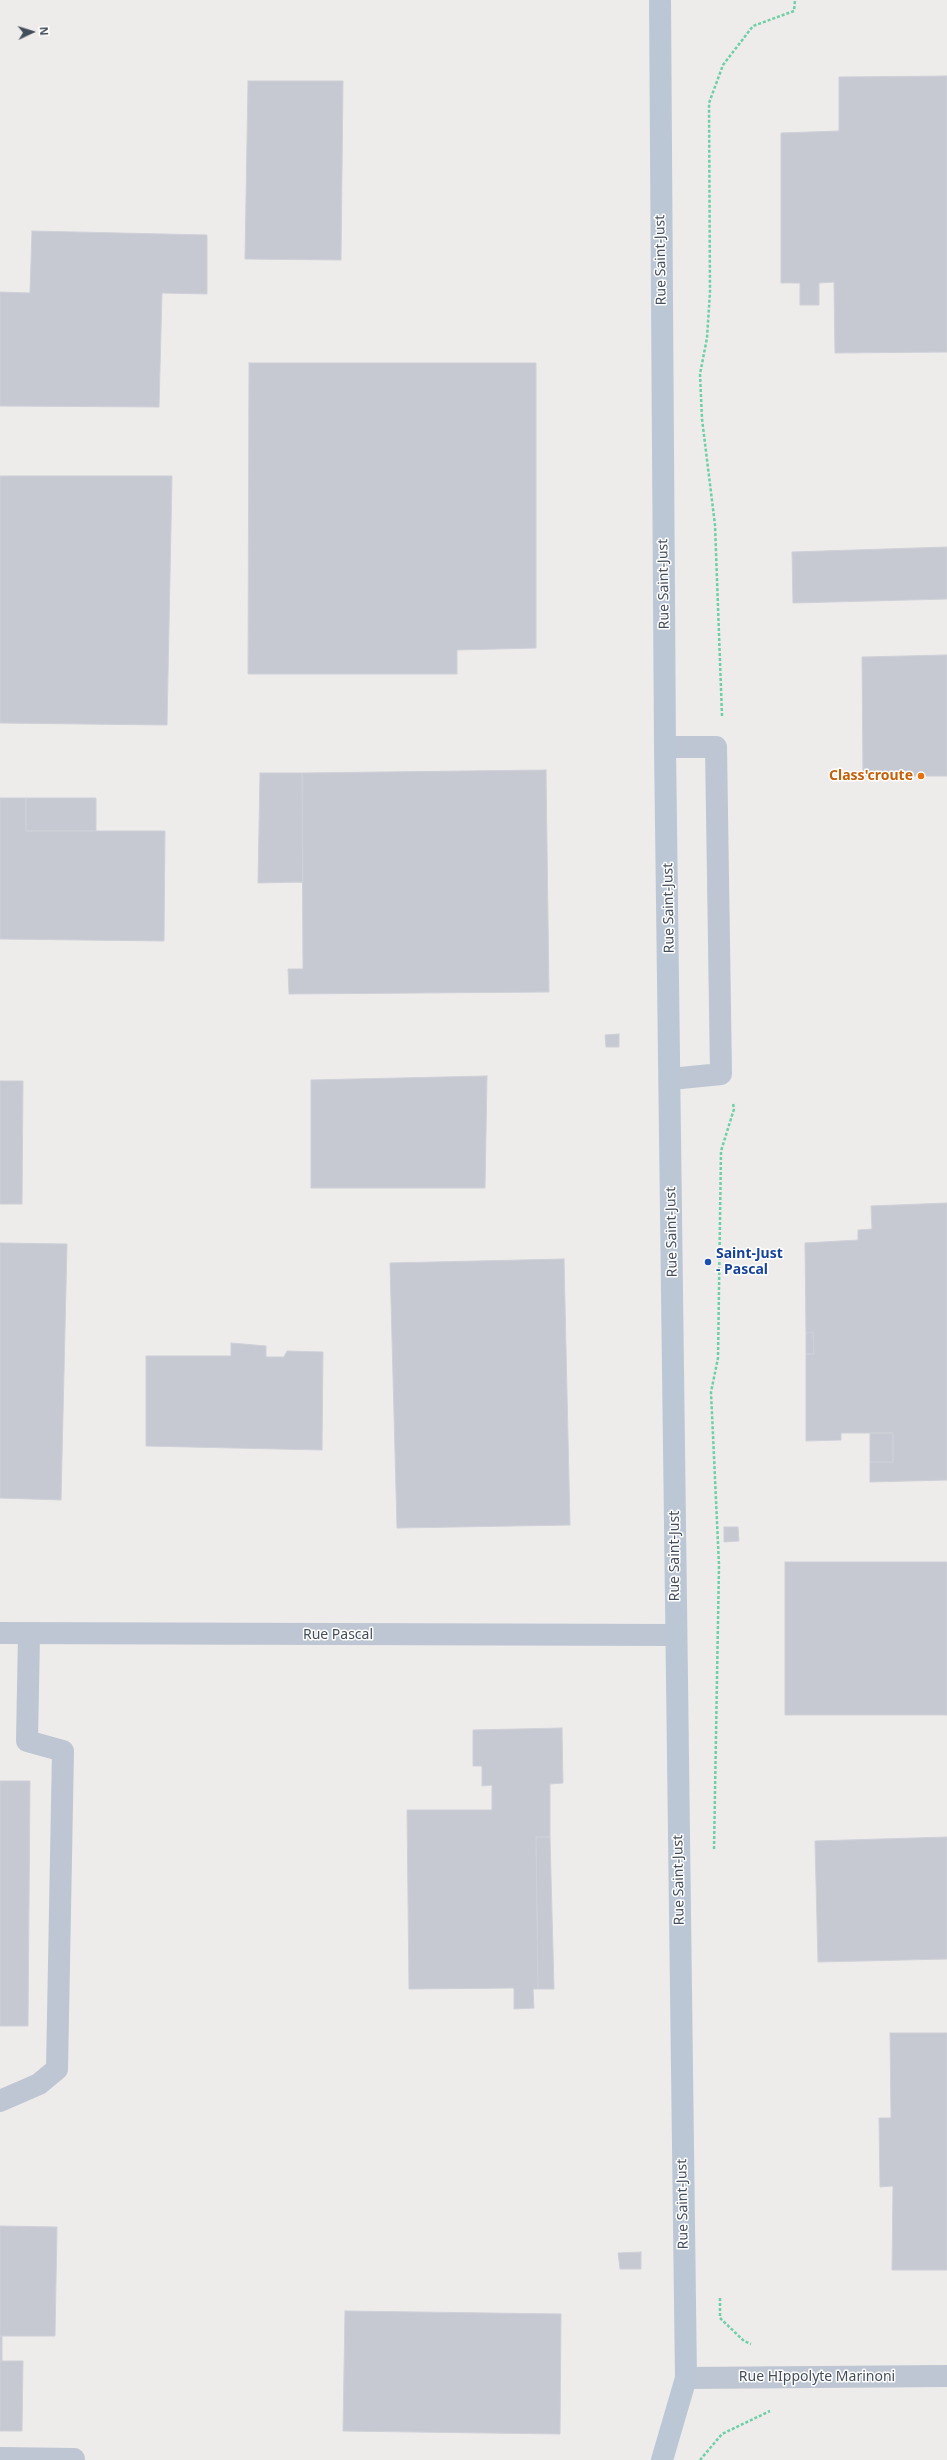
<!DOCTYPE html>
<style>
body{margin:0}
#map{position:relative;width:947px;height:2460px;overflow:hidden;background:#eeebeb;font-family:"Noto Sans",sans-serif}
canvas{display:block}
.north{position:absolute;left:12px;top:12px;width:40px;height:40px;-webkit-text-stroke:3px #fff;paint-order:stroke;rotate:86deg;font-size:11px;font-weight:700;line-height:16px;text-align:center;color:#434d59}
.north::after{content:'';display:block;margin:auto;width:14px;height:18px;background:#434d59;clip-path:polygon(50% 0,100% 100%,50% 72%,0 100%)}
</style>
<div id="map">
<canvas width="947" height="2460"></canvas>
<div class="north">N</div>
</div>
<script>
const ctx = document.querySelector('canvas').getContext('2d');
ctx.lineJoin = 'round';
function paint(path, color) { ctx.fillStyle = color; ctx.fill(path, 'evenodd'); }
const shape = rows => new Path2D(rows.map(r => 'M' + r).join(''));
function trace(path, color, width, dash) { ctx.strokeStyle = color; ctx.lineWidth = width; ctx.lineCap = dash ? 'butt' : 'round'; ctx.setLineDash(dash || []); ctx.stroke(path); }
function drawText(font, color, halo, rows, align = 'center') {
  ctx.font = font + ' "Noto Sans",sans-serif'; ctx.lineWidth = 3; ctx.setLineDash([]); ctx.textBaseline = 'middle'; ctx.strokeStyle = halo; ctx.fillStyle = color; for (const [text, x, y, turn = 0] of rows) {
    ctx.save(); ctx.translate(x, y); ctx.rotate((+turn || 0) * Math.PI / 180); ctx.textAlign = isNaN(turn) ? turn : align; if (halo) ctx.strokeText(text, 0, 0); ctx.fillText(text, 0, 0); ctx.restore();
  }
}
const building = shape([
 [947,76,947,352,835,353,834,282,819,283,819,305,800,305,800,283,781,283,781,133,839,131,839,77,947,76],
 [248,81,343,81,341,260,245,259,248,81],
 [32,231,207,235,207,294,162,293,159,407,0,406,0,292,30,293,32,231],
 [249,363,536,363,536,648,457,650,457,674,248,674,249,363],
 [0,476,172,476,167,725,0,723,0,476],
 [947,547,947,599,793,603,792,552,947,547],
 [947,655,947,776,863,776,862,657,947,655],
 [546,770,549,992,289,994,288,969,303,969,302,773,546,770],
 [260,773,302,773,303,882,258,883,260,773],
 [0,798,26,798,26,831,165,831,164,941,0,939,0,798],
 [26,798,96,798,96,831,26,831,26,798],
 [619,1034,619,1047,606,1047,605,1035,619,1034],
 [487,1076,485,1188,311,1188,311,1080,487,1076],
 [0,1081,23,1081,22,1204,0,1204,0,1081],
 [947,1203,947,1480,870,1482,870,1462,893,1462,893,1433,841,1433,841,1440,806,1441,806,1354,814,1354,813,1332,806,1333,805,1243,858,1240,858,1230,872,1229,871,1206,947,1203],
 [0,1243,67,1244,61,1500,0,1498,0,1243],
 [564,1259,570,1525,397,1528,390,1263,564,1259],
 [813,1332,814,1354,806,1354,806,1333,813,1332],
 [231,1343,266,1346,266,1357,284,1357,287,1351,323,1352,322,1450,146,1446,146,1356,231,1356,231,1343],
 [870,1433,893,1433,893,1462,870,1462,870,1433],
 [724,1527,738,1527,739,1541,724,1542,724,1527],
 [785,1562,947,1562,947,1715,785,1715,785,1562],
 [562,1728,563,1783,550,1784,550,1837,536,1837,538,1989,533,1989,534,2008,514,2009,514,1988,409,1989,407,1810,492,1810,492,1785,482,1786,482,1766,473,1766,473,1730,562,1728],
 [0,1781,30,1781,28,2026,0,2026,0,1781],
 [536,1837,550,1837,554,1989,538,1989,536,1837],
 [947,1837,947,1959,818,1962,815,1841,947,1837],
 [890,2033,947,2033,947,2270,892,2270,893,2186,880,2187,879,2118,891,2118,890,2033],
 [0,2226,57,2227,55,2336,0,2336,0,2226],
 [641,2252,641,2269,620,2269,618,2253,641,2252],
 [345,2311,561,2314,560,2434,343,2431,345,2311],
 [0,2336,2,2336,2,2361,0,2361,0,2336],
 [0,2361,23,2361,22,2431,0,2431,0,2361]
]);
paint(building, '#c7c9d2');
trace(building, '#ced0d8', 1);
trace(shape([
 [722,716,715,525,702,419,700,374,707,338,710,292,709,103,723,65,753,26,794,11,795,0],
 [714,1849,719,1565,711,1392,718,1358,721,1151,734,1109,733,1103],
 [720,2298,720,2318,744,2341,751,2344],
 [700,2460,722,2434,770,2411]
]), '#6bd0a6', 2.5, [3, 2]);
trace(shape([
 [665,747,716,747,721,1074,671,1079],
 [0,2101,39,2084,57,2069,63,1751,27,1741,29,1634],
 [0,2458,74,2459]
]), '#bdc6d2', 22);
trace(shape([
 [0,1633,675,1635],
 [686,2378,947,2376]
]), '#bdc6d2', 22);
trace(shape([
 [660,0,665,747,686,2378,662,2460]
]), '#bcc7d6', 22);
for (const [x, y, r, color] of [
 [921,776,4,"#e8710a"],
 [708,1262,4,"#1a4fb4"]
]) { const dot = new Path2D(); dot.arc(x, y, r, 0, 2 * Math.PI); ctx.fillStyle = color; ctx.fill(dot); trace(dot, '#fff', 1.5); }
drawText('14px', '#434d59', '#fff', [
 ["Rue Saint-Just",661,260,-91],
 ["Rue Saint-Just",664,584,-91],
 ["Rue Saint-Just",669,908,-91],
 ["Rue Saint-Just",672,1232,-91],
 ["Rue Saint-Just",675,1556,-90],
 ["Rue Pascal",338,1635],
 ["Rue Saint-Just",679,1880,-91],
 ["Rue Saint-Just",683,2204,-91],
 ["Rue HIppolyte Marinoni",817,2377]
]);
drawText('bold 14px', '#c56008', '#fff', [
 ["Class'croute",913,776]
], 'right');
drawText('bold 14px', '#164399', '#fff', [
 ["Saint-Just",716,1254],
 ["- Pascal",716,1270]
], 'left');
</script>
